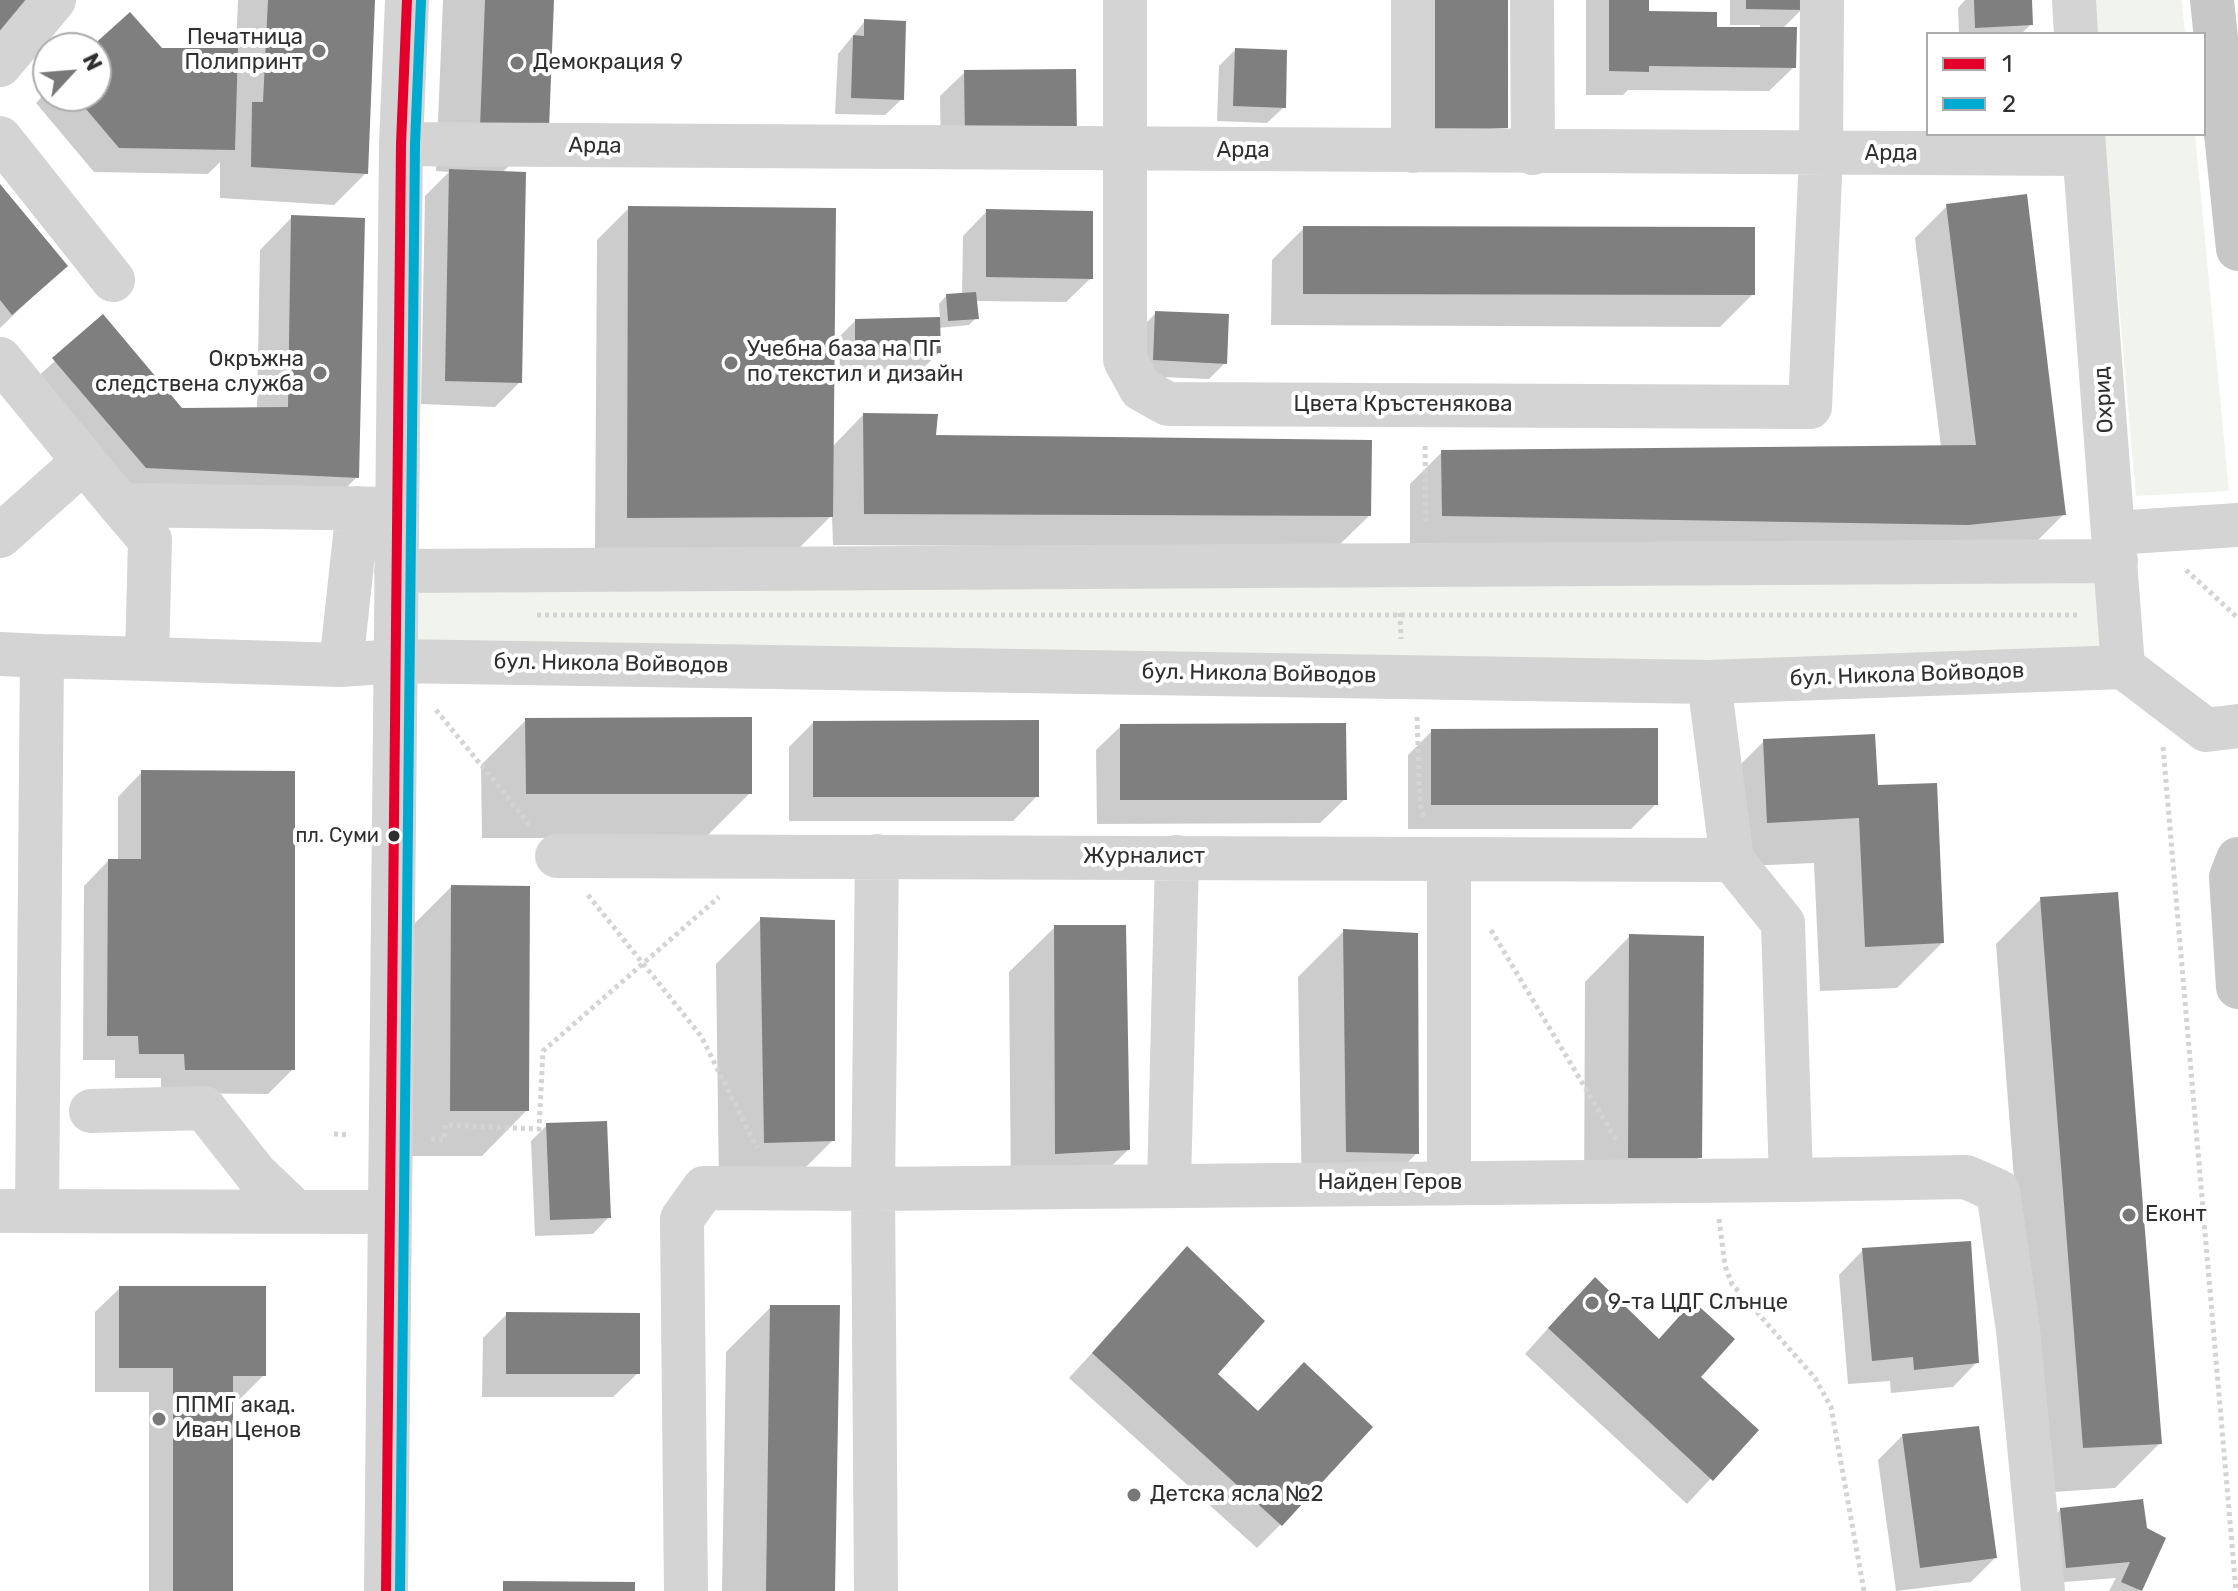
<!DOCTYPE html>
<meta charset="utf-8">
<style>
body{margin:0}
#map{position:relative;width:2238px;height:1591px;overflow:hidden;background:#fff;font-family:Rubik,sans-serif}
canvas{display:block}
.legend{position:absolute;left:1926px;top:32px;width:280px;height:104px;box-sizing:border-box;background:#fff;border:2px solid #acacac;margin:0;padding:10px 14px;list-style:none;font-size:24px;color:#2f2f2f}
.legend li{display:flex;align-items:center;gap:16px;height:40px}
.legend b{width:40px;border:2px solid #acacac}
.north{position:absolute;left:32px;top:32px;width:80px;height:80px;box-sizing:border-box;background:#fff;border:2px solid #acacac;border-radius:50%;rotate:64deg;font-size:22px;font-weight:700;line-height:32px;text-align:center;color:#2f2f2f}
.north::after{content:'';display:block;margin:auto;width:28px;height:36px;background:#787878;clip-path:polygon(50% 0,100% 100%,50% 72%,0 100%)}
</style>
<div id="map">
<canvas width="2238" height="1591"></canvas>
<ul class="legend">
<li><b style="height:10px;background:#e4002b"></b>1</li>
<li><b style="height:10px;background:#00a9ce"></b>2</li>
</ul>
<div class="north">N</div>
</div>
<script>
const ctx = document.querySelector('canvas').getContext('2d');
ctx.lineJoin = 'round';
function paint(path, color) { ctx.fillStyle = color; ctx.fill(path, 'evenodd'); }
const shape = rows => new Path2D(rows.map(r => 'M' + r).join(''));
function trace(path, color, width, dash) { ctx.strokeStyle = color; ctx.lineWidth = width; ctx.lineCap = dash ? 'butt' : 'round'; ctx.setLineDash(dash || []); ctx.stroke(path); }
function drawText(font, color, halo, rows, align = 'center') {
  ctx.font = font + ' Rubik,sans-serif'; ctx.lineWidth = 8; ctx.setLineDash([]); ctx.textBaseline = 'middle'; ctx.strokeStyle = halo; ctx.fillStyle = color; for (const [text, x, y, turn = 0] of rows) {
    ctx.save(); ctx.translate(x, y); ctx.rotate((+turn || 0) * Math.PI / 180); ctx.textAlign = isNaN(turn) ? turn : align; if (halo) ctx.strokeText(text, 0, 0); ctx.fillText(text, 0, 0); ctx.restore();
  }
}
paint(shape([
 [2093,0,2182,0,2185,34,2096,34],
 [2104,134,2195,134,2229,491,2136,496],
 [2116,561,2127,663,395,661,396,571]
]), '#f0f4ed');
paint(shape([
 [238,0,373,0,366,173,334,205,220,198,220,162,208,174,94,172,36,103,48,90,48,96,96,96,96,48,93,48,130,15,161,50,236,50],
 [443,0,552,0,547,128,502,173,520,382,495,407,421,404,425,196,449,172,436,171],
 [1586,0,1647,0,1647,13,1715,29,1760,29,1760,25,1730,25,1730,0,1802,0,1802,9,1782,29,1794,67,1769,91,1628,90,1623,95,1586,95],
 [1965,0,2029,0,2031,24,2021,34,1959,34,1958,8],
 [865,21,902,99,885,115,835,114,838,54],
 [1235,50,1284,107,1267,123,1217,121,1219,66],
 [1074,71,941,160,940,96,965,72],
 [0,187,65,266,0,328],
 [1947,206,2064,514,2032,546,1410,547,1410,484,1442,452,1941,447,1915,238],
 [629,208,832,447,863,415,934,437,1369,516,1336,548,833,545,832,515,799,548,595,549,597,240],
 [987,211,1091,278,1066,302,975,301,976,318,969,325,938,328,939,353,922,369,840,370,839,337,855,321,940,319,939,304,946,296,962,295,963,236],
 [292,217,357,477,325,509,113,499,21,392,103,317,181,410,257,409,260,250],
 [1304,228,1753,294,1720,327,1271,325,1272,260],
 [1156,313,1225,363,1209,379,1137,376,1140,329],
 [526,720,750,793,705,838,482,838,481,765],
 [813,723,1037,796,1013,821,789,821,789,747],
 [1121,726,1345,799,1320,823,1097,824,1096,750],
 [1432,731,1656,804,1631,829,1408,829,1408,755],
 [1764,741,1876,787,1942,943,1897,988,1820,991,1814,863,1722,867,1719,786],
 [142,772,293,1069,268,1094,161,1093,161,1078,115,1078,115,1060,83,1060,84,886,108,861,118,861,118,797],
 [451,887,527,1110,482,1156,405,1156,406,932],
 [2041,899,2160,1443,2115,1488,2038,1493,1996,944],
 [761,919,833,1140,788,1185,719,1187,716,964],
 [1055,927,1128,1150,1082,1195,1011,1198,1009,972],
 [1343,932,1417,1153,1372,1198,1302,1197,1298,977],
 [1630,936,1700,1157,1655,1202,1584,1202,1585,982],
 [547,1125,609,1217,593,1234,535,1236,531,1141],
 [1187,1249,1215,1374,1281,1524,1257,1548,1069,1378],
 [1863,1250,1977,1362,1953,1387,1891,1393,1890,1381,1848,1384,1839,1275],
 [120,1288,264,1375,239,1400,231,1400,231,1591,149,1591,149,1392,95,1392,95,1312],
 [1570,1304,1658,1340,1693,1304,1698,1378,1756,1430,1687,1504,1525,1354],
 [771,1307,833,1591,722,1591,726,1352],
 [507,1314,638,1373,613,1397,482,1397,483,1338],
 [1902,1436,1995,1558,1971,1582,1896,1591,1878,1460],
 [2061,1509,2145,1529,2164,1538,2140,1591,2109,1591,2116,1578,2051,1583,2045,1526]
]), '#0003');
paint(shape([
 [0,0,47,0,0,39],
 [268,0,375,0,368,174,251,167,252,102,263,102],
 [485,0,554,0,549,129,480,127],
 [1431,0,1508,0,1508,128,1431,132],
 [1609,0,1649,0,1649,11,1717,12,1717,27,1797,27,1796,68,1649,66,1649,72,1609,71],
 [1746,0,1804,0,1804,10,1746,9],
 [1974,0,2032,0,2033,25,1975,28],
 [130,12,162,48,238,48,235,150,119,148,75,96,96,96,96,48,90,48],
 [864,19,906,21,904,100,851,98,853,35,864,36],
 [1235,48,1287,50,1286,108,1233,106],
 [1076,69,1077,135,965,137,964,70],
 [449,169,526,172,522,383,445,381],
 [0,184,68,266,12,315,0,300],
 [2027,194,2066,515,1968,525,1442,516,1441,450,1976,445,1946,204],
 [628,206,836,208,833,517,627,518],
 [986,209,1093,211,1093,279,986,277],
 [291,215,365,218,359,478,146,468,52,358,103,314,182,408,288,407],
 [1303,226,1755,227,1755,295,1303,294],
 [976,292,979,319,948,321,946,294],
 [1155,311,1229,314,1227,364,1153,360],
 [940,317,941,353,855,355,855,319],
 [863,413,938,414,936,435,1372,440,1371,516,864,514],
 [752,717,752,794,526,794,525,718],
 [1039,720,1039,797,813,797,813,721],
 [1346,723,1347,800,1120,800,1120,724],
 [1658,728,1658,805,1431,805,1431,729],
 [1875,734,1878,785,1937,783,1944,943,1865,947,1859,818,1767,823,1763,739],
 [141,770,295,771,295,1070,185,1070,184,1054,139,1054,138,1036,107,1036,108,859,141,859],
 [451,885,530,886,529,1111,450,1111],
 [2118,892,2162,1444,2083,1448,2040,897],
 [760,917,835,920,835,1141,764,1143],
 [1054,925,1126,925,1130,1150,1055,1154],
 [1343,929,1418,933,1419,1154,1346,1152],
 [1629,934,1704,936,1702,1158,1628,1158],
 [607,1121,611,1218,550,1220,546,1123],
 [1971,1241,1979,1363,1914,1370,1913,1357,1872,1361,1862,1248],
 [1187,1246,1265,1321,1218,1374,1258,1411,1304,1362,1373,1427,1282,1526,1092,1353],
 [1595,1277,1659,1339,1693,1301,1735,1339,1701,1377,1759,1430,1713,1481,1548,1328],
 [119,1286,266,1286,266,1376,233,1376,233,1591,173,1591,173,1368,119,1368],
 [770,1305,840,1305,835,1591,766,1591],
 [506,1312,640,1313,640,1374,506,1374],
 [1979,1426,1997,1558,1920,1568,1902,1434],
 [2143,1499,2147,1528,2166,1538,2142,1591,2121,1582,2130,1562,2066,1568,2060,1508],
 [503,1581,635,1582,635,1591,503,1591]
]), '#7f7f7f');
trace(shape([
 [1425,446,1426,524],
 [2186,570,2238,618],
 [1400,613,1401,639],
 [537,615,2079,615],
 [436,710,531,826],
 [1417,717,1420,805,1424,818],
 [2163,747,2236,1591],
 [588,895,701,1036,757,1148],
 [1491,930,1617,1141],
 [334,1134,349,1135],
 [431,1139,444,1140,445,1125,539,1129,543,1051,719,897],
 [1719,1219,1725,1266,1732,1284,1815,1378,1831,1407,1864,1591]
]), '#d4d4d4', 5, [4, 4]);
trace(shape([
 [1125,0,1125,360,1141,389,1168,404,1810,407,1821,154,1822,0],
 [1413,0,1413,151],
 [1532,0,1533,153],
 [2074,0,2076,34],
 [0,65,54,0],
 [2083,134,2123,667],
 [0,138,113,280],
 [401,144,2084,154],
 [0,359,120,505],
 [358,508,341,665,147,659,150,540,120,505,397,509],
 [2114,533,2238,525],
 [0,536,84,461],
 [396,571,2116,561],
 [0,654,42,656,37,1210],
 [42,656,147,659],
 [341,665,395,661,1709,682,2123,667],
 [2123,667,2206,730,2238,726],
 [557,856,1732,860],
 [91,1111,204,1108,256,1174,296,1212],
 [1791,1180,1966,1177,1998,1191,2018,1330,2043,1591],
 [1449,1183,1449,861],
 [1169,1184,1177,857],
 [0,1211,390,1212],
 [386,1591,401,144,407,0],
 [686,1591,682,1219,704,1188,873,1189,877,856],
 [876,1591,873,1189,1791,1180,1783,923,1732,860,1709,682]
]), '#d4d4d4', 44);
trace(shape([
 [2212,0,2238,249],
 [2238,859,2231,877,2238,987]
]), '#c7c7c7', 44);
trace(shape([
 [386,1591,401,144,407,0]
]), '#e4002b', 10);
trace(shape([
 [400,1591,415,144,421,1]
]), '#00a9ce', 10);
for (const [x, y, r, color] of [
 [319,51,8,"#787878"],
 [517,63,8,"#787878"],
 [731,363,8,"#787878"],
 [320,373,8,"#787878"],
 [394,836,7,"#2f2f2f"],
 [2129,1215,8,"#787878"],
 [1592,1303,8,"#787878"],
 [159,1419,8,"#787878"],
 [1134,1495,8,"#787878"]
]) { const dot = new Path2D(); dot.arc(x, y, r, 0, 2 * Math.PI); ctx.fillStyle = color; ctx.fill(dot); trace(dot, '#fff', 3); }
drawText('20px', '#2f2f2f', '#fff', [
 ["пл. Суми",379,836]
], 'right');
drawText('22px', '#2f2f2f', '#fff', [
 ["Печатница",303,38,"right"],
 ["Полипринт",303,63,"right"],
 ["Демокрация 9",533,63],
 ["Учебна база на ПГ",747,350],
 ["по текстил и дизайн",747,375],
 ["Окръжна",304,360,"right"],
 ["следствена служба",304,385,"right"],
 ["Еконт",2145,1215],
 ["9-та ЦДГ Слънце",1608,1303],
 ["ППМГ акад.",175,1406],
 ["Иван Ценов",175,1431],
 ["Детска ясла №2",1150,1495]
], 'left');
drawText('22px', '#2f2f2f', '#fff', [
 ["Арда",595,146,1],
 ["Арда",1243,151],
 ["Арда",1891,154],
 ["Охрид",2104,400,-94],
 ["Цвета Кръстенякова",1403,405],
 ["бул. Никола Войводов",611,664,1],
 ["бул. Никола Войводов",1259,674,1],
 ["бул. Никола Войводов",1907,675,-2],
 ["Журналист",1144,857],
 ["Найден Геров",1390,1183]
]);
</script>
